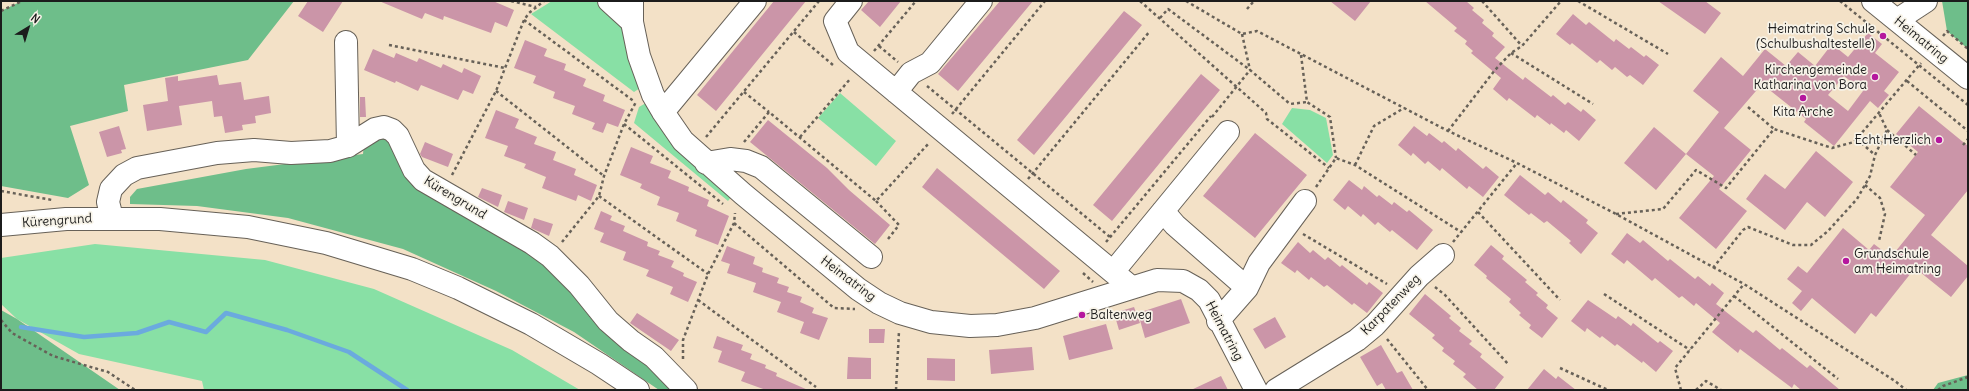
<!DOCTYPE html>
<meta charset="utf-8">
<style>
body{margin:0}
#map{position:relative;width:1969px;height:391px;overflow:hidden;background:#f3e1c7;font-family:Delius,sans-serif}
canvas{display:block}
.frame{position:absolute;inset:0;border:2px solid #1c1c1c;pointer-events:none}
.north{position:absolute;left:8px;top:8px;width:40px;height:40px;-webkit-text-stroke:3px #f7f3e8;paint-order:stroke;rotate:38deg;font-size:11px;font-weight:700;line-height:16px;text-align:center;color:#1c1c1c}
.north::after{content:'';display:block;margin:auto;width:14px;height:18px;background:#1c1c1c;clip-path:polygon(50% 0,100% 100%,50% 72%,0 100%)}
</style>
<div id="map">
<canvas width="1969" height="391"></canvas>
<div class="frame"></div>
<div class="north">N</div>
</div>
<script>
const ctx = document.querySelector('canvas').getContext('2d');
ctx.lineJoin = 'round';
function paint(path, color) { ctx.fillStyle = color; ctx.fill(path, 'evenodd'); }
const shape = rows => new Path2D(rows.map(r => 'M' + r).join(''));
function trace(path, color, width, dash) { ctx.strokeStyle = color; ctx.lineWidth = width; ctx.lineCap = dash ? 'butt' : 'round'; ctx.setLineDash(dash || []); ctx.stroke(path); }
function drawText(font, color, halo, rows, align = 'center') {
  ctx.font = font + ' Delius,sans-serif'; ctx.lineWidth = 3.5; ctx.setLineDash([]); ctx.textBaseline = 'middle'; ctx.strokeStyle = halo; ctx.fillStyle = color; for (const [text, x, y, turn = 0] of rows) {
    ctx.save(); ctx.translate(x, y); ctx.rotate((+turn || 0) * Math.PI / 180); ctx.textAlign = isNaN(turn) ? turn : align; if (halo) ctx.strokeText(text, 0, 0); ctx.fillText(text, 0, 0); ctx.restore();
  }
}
paint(shape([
 [552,1,600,1,621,18,643,86,634,92,531,14],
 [840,93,896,141,876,166,818,118],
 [651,100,732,196,728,201,634,123,639,107],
 [1292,108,1310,110,1326,118,1333,155,1327,163,1282,124],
 [95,244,265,260,374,289,512,350,580,390,204,390,202,381,79,354,17,319,1,304,1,258]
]), '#88e0a5');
paint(shape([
 [22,1,294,1,248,60,124,85,128,111,70,126,89,185,68,198,1,186,1,11],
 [1942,1,1968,1,1968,49,1947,31],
 [386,136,402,154,542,260,660,372,673,390,659,390,574,332,496,291,403,249,288,218,197,206,130,204,130,197,137,189,246,169,363,154,364,143],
 [1,310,17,319,120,390,1,390],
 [1968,375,1968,390,1933,390,1938,383]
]), '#6ebe8a');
trace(shape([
 [21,327,84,337,137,333,169,322,206,332,226,313,287,330,349,352,407,390]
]), '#6baade', 4.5);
paint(shape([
 [308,1,343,1,323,32,298,16],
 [379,1,493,1,514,10,507,27,495,22,491,33,444,16,443,20,425,13,422,19],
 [774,1,806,1,716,111,697,95],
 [869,1,901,1,880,27,861,10],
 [1000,1,1033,1,958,91,938,74],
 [1330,1,1371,1,1355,21],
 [1425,1,1466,1,1474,8,1472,10,1484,20,1482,23,1494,33,1492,36,1505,47,1495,58,1523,80,1525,77,1551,97,1553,95,1565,105,1568,102,1581,112,1583,109,1596,120,1579,141,1566,130,1564,133,1551,123,1550,125,1537,115,1535,118,1509,98,1507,101,1493,89,1501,78,1471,53,1473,51,1465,44,1467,41,1454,31,1457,28],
 [1658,1,1705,1,1721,13,1705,34],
 [1124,11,1142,25,1034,155,1017,140],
 [1573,14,1586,25,1589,22,1614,42,1616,39,1629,49,1631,47,1644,57,1646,55,1659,65,1643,85,1630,75,1627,77,1615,67,1612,70,1600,60,1597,63,1572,43,1570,45,1556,34],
 [1868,33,1882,44,1875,53,1899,72,1884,91,1889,95,1878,108,1870,101,1834,146,1804,122,1806,119,1762,84,1724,128,1751,150,1719,189,1747,211,1716,249,1679,218,1714,176,1686,154,1719,112,1693,91,1721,57,1743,76,1765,49,1786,66,1798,52,1815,66,1832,44,1848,57],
 [1844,76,1863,91,1848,111,1828,95],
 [525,40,547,49,544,56,566,64,564,70,586,79,583,86,605,95,603,101,625,110,618,127,607,123,603,133,592,129,595,123,572,114,575,106,553,98,555,92,533,83,536,76,514,68],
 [373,49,394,58,396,53,417,62,419,58,441,68,443,64,462,73,464,68,481,76,473,94,463,90,458,100,421,85,418,91,396,81,395,83,364,70],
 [1201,74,1220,90,1112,221,1093,205],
 [217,75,219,85,241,82,244,100,269,96,271,113,255,116,256,123,242,125,243,130,225,133,222,116,214,117,212,101,179,106,182,125,147,131,143,105,168,101,165,78,178,76,178,81],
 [360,97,365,97,366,117,360,117],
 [1919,106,1968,146,1968,190,1931,235,1968,266,1968,276,1951,297,1915,268,1876,317,1871,313,1855,334,1812,298,1801,311,1792,303,1802,291,1787,279,1798,266,1807,273,1843,228,1869,250,1874,244,1891,257,1925,215,1890,187,1918,152,1896,134],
 [496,110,519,119,515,128,537,137,534,144,556,152,553,160,576,169,574,175,597,185,591,201,578,195,576,201,542,188,546,177,524,168,526,164,504,156,508,146,485,138],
 [768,120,827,168,849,190,890,225,875,244,750,142],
 [119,126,126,149,121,150,122,153,107,157,99,132],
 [1414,126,1427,136,1429,133,1442,143,1444,141,1456,151,1458,148,1483,169,1486,166,1499,177,1483,197,1469,186,1467,189,1442,168,1440,171,1428,161,1425,164,1413,153,1411,156,1398,145],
 [1654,127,1686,154,1656,190,1624,163],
 [1255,133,1307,175,1255,238,1203,196],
 [425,142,453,154,448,167,422,157,420,154],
 [631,147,653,156,650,163,671,171,668,178,689,187,688,191,709,200,707,206,729,216,718,245,695,236,697,230,676,221,679,213,657,205,660,197,640,188,642,184,620,175],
 [1816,151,1853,182,1825,217,1807,202,1785,230,1746,199,1765,174,1785,189],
 [937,168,1060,271,1044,289,922,187],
 [1520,175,1545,195,1548,192,1561,203,1563,200,1588,220,1586,223,1598,233,1581,254,1569,243,1571,241,1547,221,1544,223,1531,213,1529,215,1504,195],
 [1349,180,1362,190,1364,186,1377,197,1379,195,1392,205,1394,202,1407,212,1409,210,1433,230,1417,250,1392,230,1390,232,1378,222,1375,225,1363,214,1361,217,1348,206,1345,210,1333,200],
 [482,188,502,195,498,207,478,197],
 [508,201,528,208,524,220,504,212],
 [601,211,612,216,610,220,625,226,623,231,648,242,647,246,660,251,658,255,674,261,671,267,684,273,683,276,697,282,688,302,670,294,673,287,646,276,649,270,623,260,626,252,600,242,604,233,594,229],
 [534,218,553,224,549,236,531,228],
 [1627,233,1640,243,1643,240,1668,261,1670,259,1695,279,1698,276,1710,286,1712,283,1724,293,1716,304,1753,333,1756,330,1780,350,1782,348,1807,368,1810,365,1840,390,1801,390,1794,384,1792,388,1740,349,1738,353,1712,332,1720,323,1696,303,1694,306,1682,296,1679,298,1655,278,1652,281,1627,260,1624,264,1611,254],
 [1298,242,1310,253,1313,250,1325,260,1328,257,1340,267,1342,265,1367,285,1369,282,1383,293,1367,313,1354,303,1352,305,1327,285,1324,287,1311,277,1309,280,1297,270,1295,273,1281,263],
 [1491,245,1504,256,1502,259,1527,280,1525,282,1538,293,1536,295,1548,305,1546,308,1558,318,1542,338,1529,328,1531,325,1519,315,1521,313,1509,302,1511,299,1486,278,1487,276,1474,265],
 [727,246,755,257,753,264,763,268,762,272,779,278,777,283,789,287,787,292,802,297,800,302,814,308,812,313,828,318,819,340,800,333,804,322,777,312,781,302,753,292,756,283,727,273,730,264,721,261],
 [1425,294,1451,316,1449,318,1461,328,1459,331,1472,341,1469,344,1482,354,1480,357,1504,377,1494,390,1478,390,1463,377,1466,374,1453,364,1455,361,1442,351,1444,348,1432,338,1435,335,1409,314],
 [1181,299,1190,323,1145,338,1138,313],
 [1588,300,1616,319,1618,316,1631,326,1633,323,1658,343,1660,341,1673,351,1656,372,1643,361,1642,363,1617,344,1615,346,1602,336,1600,338,1587,328,1585,332,1571,321],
 [1134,307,1140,323,1119,330,1114,313],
 [637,313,679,340,671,351,630,323],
 [1275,317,1286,337,1265,349,1253,329],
 [1106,324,1113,349,1069,360,1063,336],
 [869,329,885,329,884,343,869,343],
 [717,336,743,345,741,350,752,354,750,359,766,365,765,368,777,373,776,376,808,390,766,390,741,381,745,372,718,362,722,351,713,348],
 [1381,345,1397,373,1402,371,1413,390,1386,390,1382,383,1377,386,1360,357],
 [1032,347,1034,370,991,374,989,350],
 [848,357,871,358,871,379,847,379],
 [927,358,955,359,955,381,927,380],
 [1544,369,1556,379,1558,376,1576,390,1527,390],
 [1221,376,1228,390,1191,390]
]), '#cb95a8');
const minor = shape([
 [609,1,632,22],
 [632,1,632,22,639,56,653,95,663,112,683,141,743,194,858,289,879,303,900,313,931,322,970,326,997,325,1035,318,1157,280,1183,281,1199,290,1209,300,1256,390],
 [851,1,835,21,848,52,1131,287],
 [1873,1,1968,78],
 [1897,20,1926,1],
 [346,42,348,146],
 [896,92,911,73,930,63,981,1],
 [663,112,755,1],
 [706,163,730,159,746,161,761,167,871,257],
 [1163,211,1175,225,1247,288],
 [112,218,108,202,111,189,124,175,137,168,217,153,254,150,291,153,330,151,348,146,375,129,384,127,392,130,398,136,414,170,423,180,532,243,550,256,579,285,608,321,631,341,654,357,686,390],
 [1113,272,1228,132],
 [1218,321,1247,288,1259,263,1305,201],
 [1276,390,1357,340,1375,325,1419,276,1443,255]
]);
const major = shape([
 [1,225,66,219,160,219,248,227,326,243,412,269,458,288,531,324,599,364,638,390]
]);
trace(minor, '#676158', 24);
trace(major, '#676158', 24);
trace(shape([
 [511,1,536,7],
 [1140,1,1266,113,1267,119,1329,168],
 [1186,1,1242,34,1257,31,1448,131,1517,163,1616,214,1744,284,1895,381,1906,390],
 [1482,1,1522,46],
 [1578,1,1668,54],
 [1840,1,1968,105],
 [1247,9,1254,1],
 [1,11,22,1],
 [1160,18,1168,9,1250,70],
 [524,20,635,102],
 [794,32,833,65],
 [1242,34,1250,70],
 [1943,36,1947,31,1968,49],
 [389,45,505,68],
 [879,46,898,62],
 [874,51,916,1],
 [1511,53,1593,104],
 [1301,55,1307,102,1330,117,1336,158],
 [1907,81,1968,131],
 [927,86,1110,237],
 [496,91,604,176],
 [744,92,769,112],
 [1748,107,1774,129],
 [952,114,1045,1],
 [1212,117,1250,70,1290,104,1307,102],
 [624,124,723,204],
 [1887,130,1916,155],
 [1448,131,1495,70,1511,53,1522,46,1561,1],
 [706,137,819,1],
 [800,137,851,78],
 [1857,139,1875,155],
 [744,142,769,112,876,201,929,143],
 [1963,145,1968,139],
 [1355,165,1374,126,1404,108],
 [452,175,496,91,524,20,529,13,544,1],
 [1028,179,1150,31],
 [1865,185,1880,198,1885,214,1879,241],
 [1316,187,1336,158,1355,165,1461,232],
 [1,191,52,200],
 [599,196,708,274],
 [876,201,899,225,888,239],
 [1478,212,1560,300],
 [1616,214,1663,209,1696,170,1726,188,1774,129,1832,148,1854,142,1921,63],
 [734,223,834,308,855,309],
 [1303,234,1387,284],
 [562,242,599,196,604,176,624,124,636,102],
 [1106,242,1211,116],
 [1453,242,1517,163],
 [1713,268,1743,230,1748,227,1793,245,1811,245,1828,231,1857,199,1870,176,1875,155,1887,130,1879,113],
 [1083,273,1093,282],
 [1435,287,1445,295,1509,365],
 [1604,294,1690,350],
 [1734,296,1838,379],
 [698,300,816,387],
 [1,320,12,333,53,356,108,372,135,390],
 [1387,339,1428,390],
 [683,359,683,340,708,274,734,223,735,213],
 [1560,368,1608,390],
 [896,390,899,331],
 [1681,390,1675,368,1744,284],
 [1696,390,1706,381,1721,390],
 [1938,390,1943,386,1968,377]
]), '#676158', 2.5, [3, 3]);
trace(minor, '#fff', 22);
trace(major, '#fff', 22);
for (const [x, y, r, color] of [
 [1883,36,4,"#b5179e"],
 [1875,77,4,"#b5179e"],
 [1803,98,4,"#b5179e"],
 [1939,140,4,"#b5179e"],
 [1846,261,4,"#b5179e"],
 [1082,315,4,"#b5179e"]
]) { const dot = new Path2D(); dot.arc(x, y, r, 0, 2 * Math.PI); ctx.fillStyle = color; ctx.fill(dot); trace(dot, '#f7f3e8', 1.5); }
drawText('13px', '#1c1c1c', '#f7f3e8', [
 ["Heimatring Schule",1875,29],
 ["(Schulbushaltestelle)",1875,44],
 ["Kirchengemeinde",1867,70],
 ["Katharina von Bora",1867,85],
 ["Kita Arche",1803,112,"center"],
 ["Echt Herzlich",1931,140],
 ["Grundschule",1854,254,"left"],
 ["am Heimatring",1854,269,"left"],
 ["Baltenweg",1090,315,"left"]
], 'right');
drawText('13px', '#1c1c1c', '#f7f3e8', [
 ["Heimatring",1921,40,39],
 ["Kürengrund",455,198,31],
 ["Kürengrund",57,221,-4],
 ["Heimatring",848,279,37],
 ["Karpatenweg",1391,305,-46],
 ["Heimatring",1224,331,62]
]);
</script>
